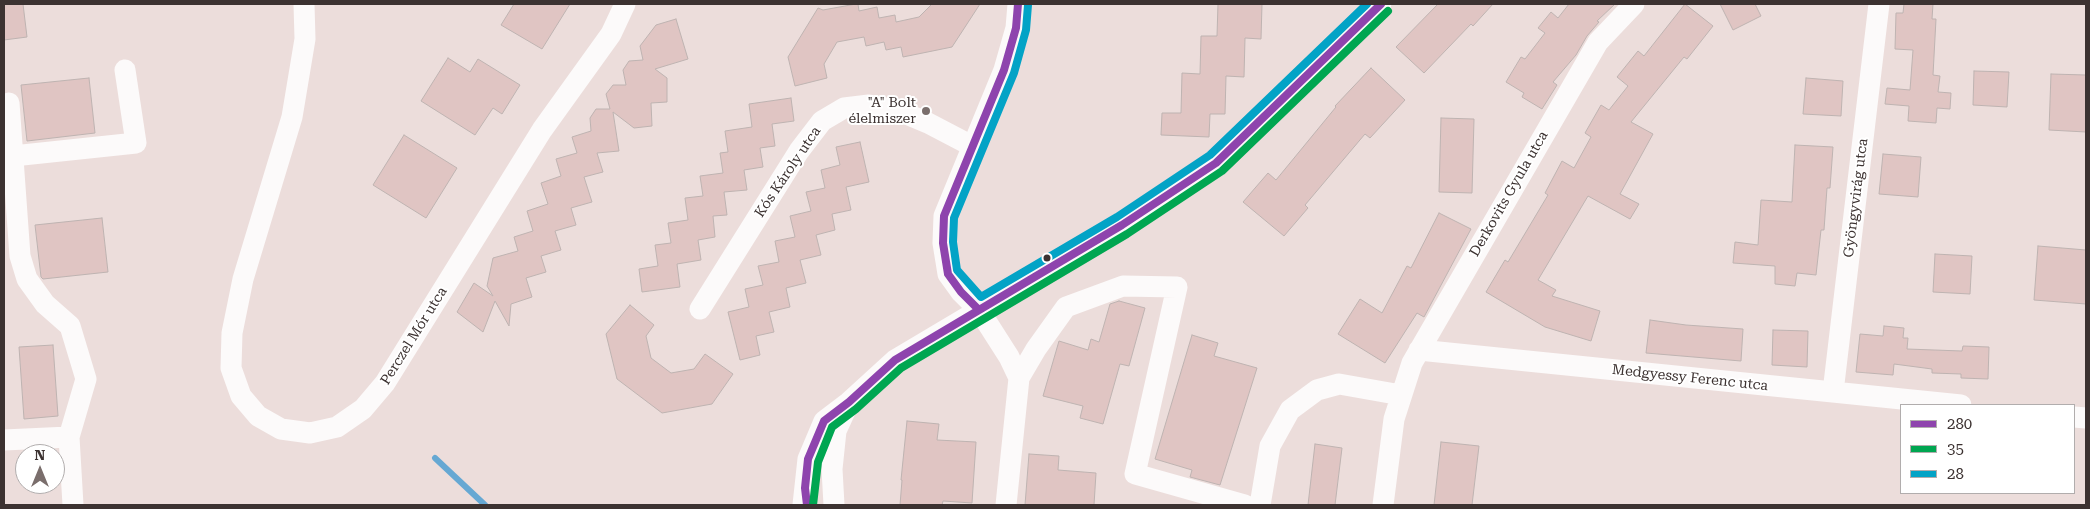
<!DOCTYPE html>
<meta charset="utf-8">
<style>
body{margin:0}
#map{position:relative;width:2090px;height:509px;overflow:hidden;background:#ecdddb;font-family:"Roboto Serif",serif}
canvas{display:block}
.frame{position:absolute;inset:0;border:5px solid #3c3231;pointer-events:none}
.legend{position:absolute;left:1900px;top:404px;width:175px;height:90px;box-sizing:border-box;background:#fff;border:1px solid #b1adad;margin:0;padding:6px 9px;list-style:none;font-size:15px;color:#3c3231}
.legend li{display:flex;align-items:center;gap:10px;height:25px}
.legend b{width:25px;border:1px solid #b1adad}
.north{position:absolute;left:15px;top:444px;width:50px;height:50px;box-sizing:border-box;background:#fff;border:1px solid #b1adad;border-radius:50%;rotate:0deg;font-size:14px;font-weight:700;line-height:20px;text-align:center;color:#3c3231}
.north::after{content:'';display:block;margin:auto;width:18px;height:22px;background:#7a6e6c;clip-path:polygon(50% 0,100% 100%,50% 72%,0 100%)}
</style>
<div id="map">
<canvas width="2090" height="509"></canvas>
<div class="frame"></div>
<ul class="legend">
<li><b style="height:6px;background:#8e44ad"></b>280</li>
<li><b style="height:6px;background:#00a651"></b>35</li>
<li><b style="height:6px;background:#03a3c6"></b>28</li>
</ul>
<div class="north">N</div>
</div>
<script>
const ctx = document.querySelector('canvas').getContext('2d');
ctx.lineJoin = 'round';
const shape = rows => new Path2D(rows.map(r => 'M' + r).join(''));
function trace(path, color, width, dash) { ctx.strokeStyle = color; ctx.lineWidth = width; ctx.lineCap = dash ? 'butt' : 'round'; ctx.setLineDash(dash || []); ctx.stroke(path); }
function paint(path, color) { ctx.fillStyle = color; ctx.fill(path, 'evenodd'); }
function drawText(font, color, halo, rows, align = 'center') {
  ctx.font = font + ' "Roboto Serif",serif'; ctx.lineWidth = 4; ctx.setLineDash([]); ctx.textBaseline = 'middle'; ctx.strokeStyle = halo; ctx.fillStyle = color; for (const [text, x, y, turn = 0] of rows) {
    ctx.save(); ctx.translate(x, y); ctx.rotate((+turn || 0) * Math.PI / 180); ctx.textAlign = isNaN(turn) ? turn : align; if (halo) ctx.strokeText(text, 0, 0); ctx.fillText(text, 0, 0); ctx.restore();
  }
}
trace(shape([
 [435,458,485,505]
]), '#66a8d3', 6);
const building = shape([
 [4,4,23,4,27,37,4,40,4,4],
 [514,4,570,4,542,49,501,25,514,4],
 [856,4,858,4,859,11,877,7,879,18,895,15,896,22,919,17,932,4,980,4,952,47,903,57,901,47,886,50,884,42,866,46,864,37,837,42,824,64,827,78,795,86,788,57,818,8,823,10,856,4],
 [1218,4,1262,4,1261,39,1245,38,1244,77,1226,76,1225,114,1210,114,1209,137,1161,135,1162,113,1181,113,1182,73,1200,74,1201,36,1217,36,1218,4],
 [1438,4,1493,4,1473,26,1471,24,1424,73,1396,47,1438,4],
 [1569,4,1615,4,1597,21,1599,22,1587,36,1576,55,1553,82,1557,85,1542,109,1522,97,1524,93,1506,82,1521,57,1525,59,1545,33,1538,28,1551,12,1558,18,1569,4],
 [1685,4,1713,26,1687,59,1684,57,1631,122,1653,134,1620,194,1639,204,1630,219,1588,196,1538,280,1556,290,1552,296,1600,311,1591,341,1545,327,1486,292,1505,260,1508,262,1548,195,1545,193,1562,161,1574,168,1591,137,1585,133,1601,105,1609,110,1628,86,1617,77,1638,51,1644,56,1685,4],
 [1720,4,1755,4,1761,16,1733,30,1720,4],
 [1904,4,1933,4,1932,19,1936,19,1933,75,1940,76,1938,92,1951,93,1950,109,1937,108,1936,123,1908,121,1909,106,1885,104,1887,88,1910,90,1913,50,1895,49,1896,13,1903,13,1904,4],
 [676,19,688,59,655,69,667,78,667,102,651,103,652,126,634,128,613,112,619,151,597,153,603,172,584,177,592,202,571,208,576,225,555,231,561,250,541,256,546,272,526,278,532,297,511,304,509,326,495,301,483,332,457,312,474,283,493,296,487,286,493,258,518,251,514,237,533,231,527,211,548,204,541,183,561,176,556,159,577,153,572,137,591,131,590,118,596,109,610,109,606,94,613,85,626,85,623,70,629,61,643,60,640,46,656,25,676,19],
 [448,58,470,72,478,59,520,85,502,114,493,108,475,135,421,101,448,58],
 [1371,68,1405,100,1370,138,1365,134,1305,205,1308,208,1284,236,1243,202,1268,173,1276,180,1336,107,1335,106,1371,68],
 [1974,71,2009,72,2007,107,1973,105,1974,71],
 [2051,74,2086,75,2086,132,2049,130,2051,74],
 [89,78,95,133,27,141,21,85,89,78],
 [1806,78,1843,81,1841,116,1803,114,1806,78],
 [791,98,794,121,772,124,775,146,760,148,763,167,744,170,747,190,724,192,727,215,713,216,715,237,698,240,701,260,677,264,680,287,642,292,639,269,658,266,655,245,671,243,668,223,688,220,685,198,703,196,700,176,723,173,720,153,728,152,725,131,752,127,749,104,791,98],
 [1441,118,1474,119,1472,193,1439,192,1441,118],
 [404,135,457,168,426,218,373,185,404,135],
 [860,142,869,182,846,187,851,210,832,214,835,230,816,235,821,255,800,260,806,283,786,288,790,307,769,312,774,332,756,336,760,355,740,360,728,312,749,307,745,289,763,285,758,266,779,262,775,241,795,237,790,216,811,211,806,192,825,188,821,170,840,165,836,147,860,142],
 [1795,145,1833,147,1830,188,1827,188,1824,230,1821,230,1816,275,1797,273,1795,286,1775,284,1775,266,1733,263,1735,242,1758,245,1761,200,1792,202,1795,145],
 [1883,154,1921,157,1918,197,1879,194,1883,154],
 [1439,213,1471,229,1424,317,1417,313,1385,363,1338,334,1360,299,1382,313,1407,266,1411,268,1439,213],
 [102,218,108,272,43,279,41,277,35,225,102,218],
 [2038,246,2086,250,2086,304,2034,300,2038,246],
 [1935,254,1972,256,1970,294,1933,292,1935,254],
 [1119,301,1145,308,1129,366,1120,364,1103,424,1080,418,1083,406,1043,396,1059,341,1088,350,1091,339,1099,342,1110,304,1119,301],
 [630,305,654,325,646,336,651,358,671,373,694,369,705,354,733,374,712,404,662,413,617,379,606,334,630,305],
 [1650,320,1686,325,1743,329,1741,361,1646,353,1650,320],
 [1884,326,1904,328,1903,338,1908,338,1907,349,1962,351,1963,346,1989,347,1988,379,1961,378,1961,374,1932,373,1932,369,1894,364,1893,375,1856,372,1860,334,1883,336,1884,326],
 [1773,330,1808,331,1807,367,1772,365,1773,330],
 [1192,335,1218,343,1214,356,1257,368,1220,485,1190,477,1192,470,1155,459,1192,335],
 [53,345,58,416,24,419,19,347,53,345],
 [907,421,939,424,937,440,976,442,972,503,943,501,942,505,900,505,902,480,901,480,907,421],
 [1441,442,1479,446,1472,505,1434,505,1441,442],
 [1315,444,1342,448,1335,505,1308,505,1315,444],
 [1029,454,1059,456,1058,470,1096,473,1094,505,1025,505,1029,454]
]);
paint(building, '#e0c5c3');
trace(building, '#beb3b1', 1);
trace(shape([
 [304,4,305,39,292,117,243,279,232,333,231,368,241,396,258,416,281,429,310,433,337,427,363,409,385,383,542,130,611,34,625,4],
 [1018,4,1016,28,1004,70,944,216,943,243,948,274,961,292,979,310,1009,357,1019,378],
 [9,103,20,256,27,279,45,304,70,326,86,379,69,437,73,505],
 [13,156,136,143,125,70],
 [700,309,799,151,822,121,844,108,869,105,897,110,928,123,972,146],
 [1419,350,1961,405],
 [1833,392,1879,4],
 [2074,417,2086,418],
 [4,440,69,437],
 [803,505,808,459,824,421,849,402,895,360,1122,225,1216,163,1300,84,1381,4],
 [834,505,832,469,836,431,847,407],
 [1006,505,1019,378,1036,349,1066,307,1123,286,1177,287,1135,474,1245,505],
 [1260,505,1270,446,1290,410,1317,390,1339,384,1401,395],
 [1383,505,1394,419,1412,363,1598,42,1634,4]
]), '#fcfafa', 21);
trace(shape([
 [979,310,961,292,948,274,943,243,944,216,1004,70,1016,28,1018,4],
 [807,505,805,488,808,459,824,421,849,402,895,360,1122,225,1216,163,1381,4]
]), '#8e44ad', 8);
trace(shape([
 [813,505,818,462,832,427,856,409,901,368,1127,234,1222,171,1388,11]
]), '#00a651', 8);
trace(shape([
 [1028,5,1026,30,1014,73,954,218,953,242,957,270,981,297,1117,217,1210,155,1367,4]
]), '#03a3c6', 8);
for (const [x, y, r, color] of [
 [926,111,5,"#7a6e6c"],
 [1047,258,4.5,"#3c3231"]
]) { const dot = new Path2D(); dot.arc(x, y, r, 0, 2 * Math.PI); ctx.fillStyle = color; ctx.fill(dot); trace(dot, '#fff', 2); }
drawText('14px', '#3c3231', '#fff', [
 ["\"A\" Bolt",916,103],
 ["élelmiszer",916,119]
], 'right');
drawText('14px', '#3c3231', '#fff', [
 ["Kós Károly utca",788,172,-56],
 ["Derkovits Gyula utca",1509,194,-60],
 ["Gyöngyvirág utca",1856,198,-83],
 ["Perczel Mór utca",414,336,-58],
 ["Medgyessy Ferenc utca",1690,378,6]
]);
</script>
